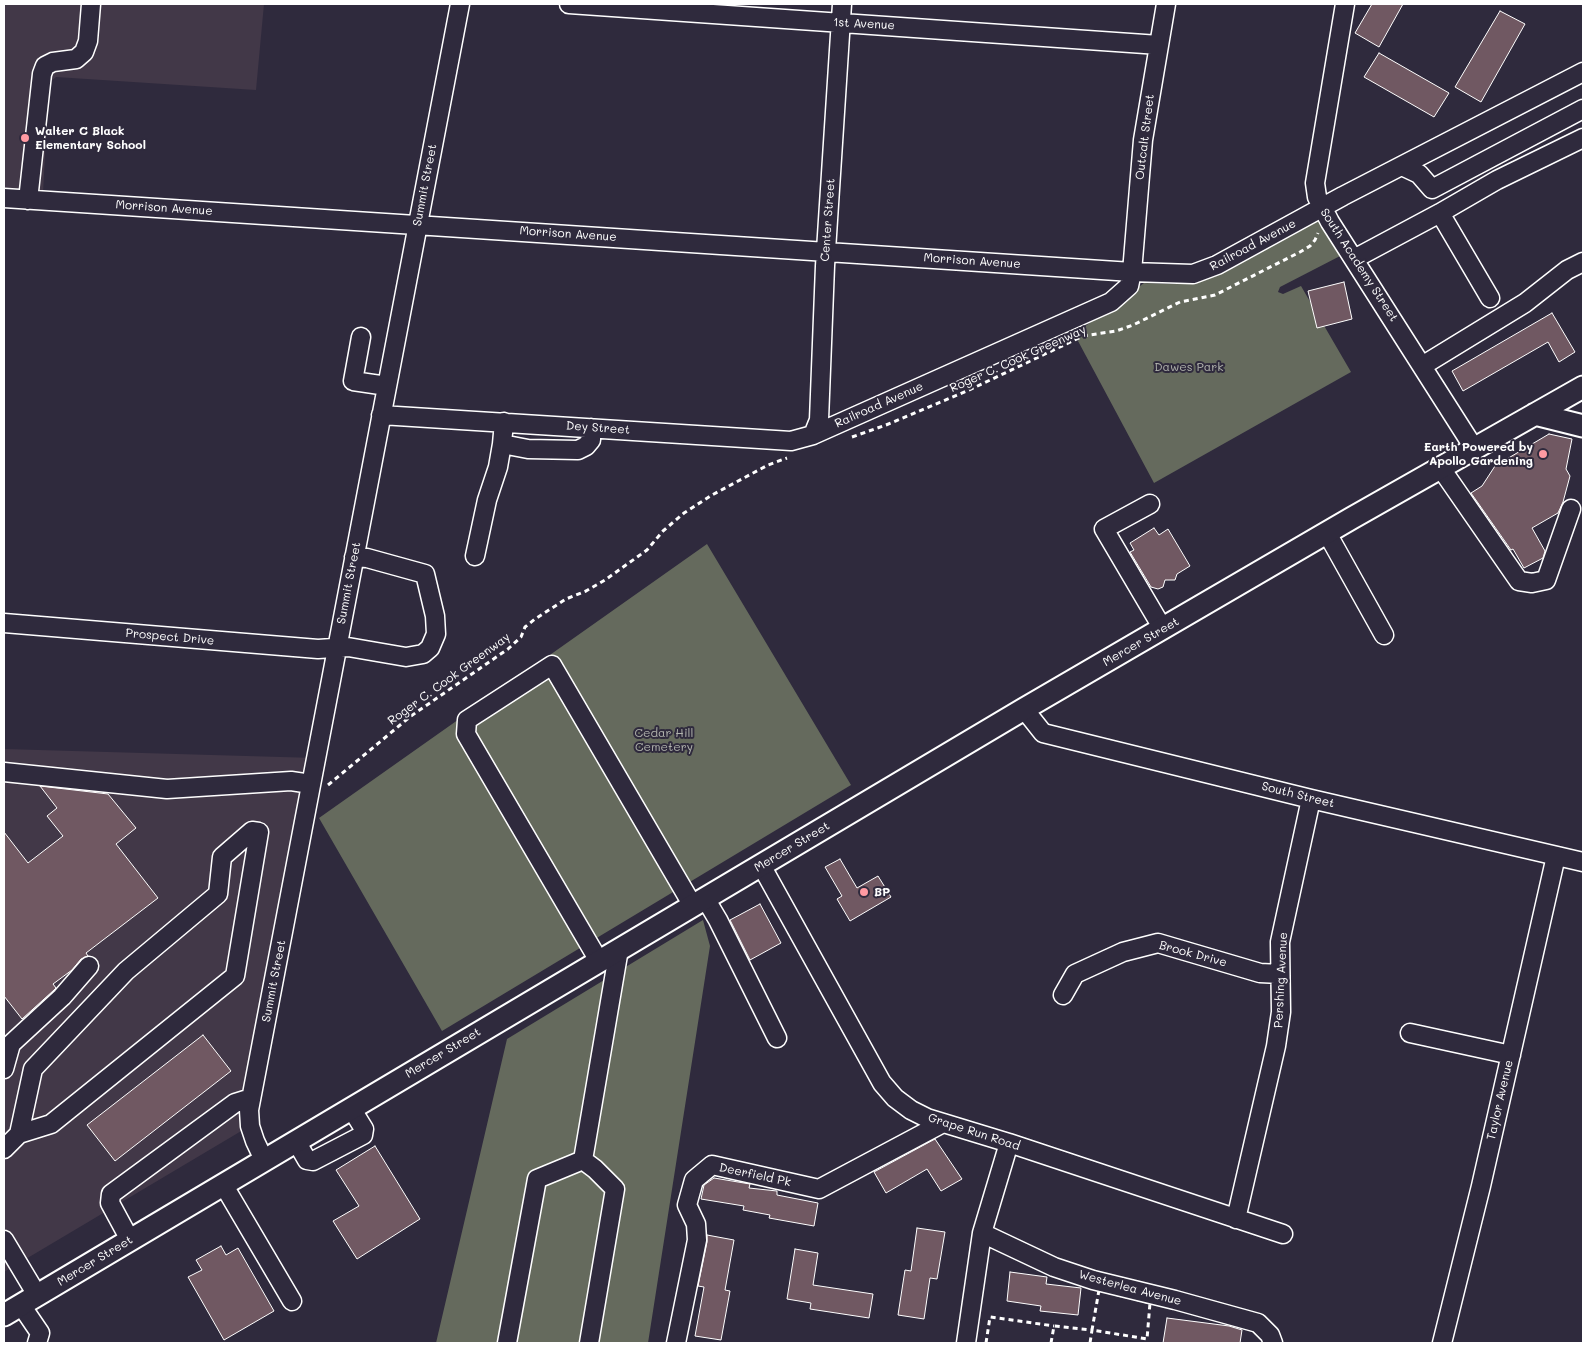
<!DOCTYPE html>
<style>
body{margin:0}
#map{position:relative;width:1587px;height:1347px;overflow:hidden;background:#2f2a3d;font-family:Mali,sans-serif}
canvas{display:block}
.frame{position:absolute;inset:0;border:5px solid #fff;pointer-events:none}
</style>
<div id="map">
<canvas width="1587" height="1347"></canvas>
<div class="frame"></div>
</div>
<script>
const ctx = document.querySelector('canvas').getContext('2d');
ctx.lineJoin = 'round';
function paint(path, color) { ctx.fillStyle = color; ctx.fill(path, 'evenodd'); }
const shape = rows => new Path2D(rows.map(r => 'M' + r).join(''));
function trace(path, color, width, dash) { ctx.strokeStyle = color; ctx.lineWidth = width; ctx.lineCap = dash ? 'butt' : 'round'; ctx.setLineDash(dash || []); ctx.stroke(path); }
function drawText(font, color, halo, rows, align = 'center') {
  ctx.font = font + ' Mali,sans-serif'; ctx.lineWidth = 4; ctx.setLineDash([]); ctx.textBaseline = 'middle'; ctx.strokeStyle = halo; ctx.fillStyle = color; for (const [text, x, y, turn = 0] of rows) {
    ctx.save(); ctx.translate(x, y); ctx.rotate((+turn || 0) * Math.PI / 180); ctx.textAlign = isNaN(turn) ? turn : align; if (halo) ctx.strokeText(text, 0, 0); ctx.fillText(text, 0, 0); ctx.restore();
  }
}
paint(shape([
 [4,4,264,4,256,90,56,77,49,83,43,193,4,190],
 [4,749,316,758,248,1127,4,1272]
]), '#423848');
paint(shape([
 [1321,219,1344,254,1280,287,1278,292,1283,294,1301,286,1351,372,1154,483,1078,341,1084,327,1144,283,1181,284,1196,282,1210,277],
 [707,544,851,785,442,1031,319,818],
 [703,920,710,946,648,1343,436,1343,507,1039]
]), '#656a5d');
const building = shape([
 [1372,4,1403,4,1379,47,1355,33,1372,4],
 [1500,11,1525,24,1481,102,1455,87,1500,11],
 [1379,53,1449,93,1434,117,1364,77,1379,53],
 [1344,282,1352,319,1317,328,1308,291,1344,282],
 [1552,313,1575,352,1559,362,1548,342,1463,391,1452,371,1552,313],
 [1549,434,1572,439,1566,469,1570,476,1563,502,1558,513,1532,528,1545,551,1543,558,1524,568,1513,549,1511,550,1471,493,1482,486,1495,466,1549,434],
 [1154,528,1159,535,1168,529,1190,566,1177,574,1175,580,1165,580,1163,587,1158,589,1151,587,1130,552,1134,550,1130,543,1154,528],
 [40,786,108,794,136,828,116,844,158,898,86,953,88,956,81,959,72,970,53,984,56,988,54,990,22,1019,4,996,4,832,28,863,63,836,47,816,57,808,40,786],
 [840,859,857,888,878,876,891,897,850,921,837,899,842,896,825,867,840,859],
 [760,904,781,943,750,960,730,920,760,904],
 [203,1035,231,1071,115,1161,87,1125,203,1035],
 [935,1139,962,1179,941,1191,927,1169,886,1193,874,1172,935,1139],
 [375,1146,420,1219,357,1259,333,1221,359,1206,336,1170,375,1146],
 [714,1178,750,1184,749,1188,777,1191,777,1195,818,1203,814,1226,769,1218,770,1215,743,1210,744,1206,701,1199,704,1185,714,1178],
 [917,1228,945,1232,937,1279,930,1278,924,1319,898,1315,905,1270,911,1271,917,1228],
 [707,1235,734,1240,725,1290,730,1291,721,1340,695,1336,704,1287,698,1286,707,1242,707,1235],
 [221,1246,226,1255,238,1248,274,1311,224,1340,188,1277,202,1270,196,1260,221,1246],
 [795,1249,818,1253,813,1285,873,1294,869,1318,810,1309,811,1303,787,1299,795,1249],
 [1010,1272,1047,1277,1046,1284,1081,1288,1078,1315,1040,1311,1041,1306,1007,1301,1010,1272],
 [1167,1318,1229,1326,1242,1330,1240,1343,1163,1343,1167,1318]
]);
paint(building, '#705862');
trace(building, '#fff', 1);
const minor = shape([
 [569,4,1159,45],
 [1345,4,1315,183,1317,197,1330,222,1474,448],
 [1402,166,1419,174,1432,189,1583,109],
 [4,198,1132,272,1193,274,1217,265,1343,196,1583,72],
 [28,200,42,74,45,66,53,62,76,59,84,52,88,41,91,4],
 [1440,213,1490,298],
 [1354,259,1440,213,1497,180,1583,138],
 [361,337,353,381,387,386],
 [1422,366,1525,303,1567,270,1583,262],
 [381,415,791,441,813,435,1111,302,1129,286,1132,272,1143,140,1166,4],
 [504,422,502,444,528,449,578,450,586,446,591,440,591,428],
 [813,435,819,420,825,266,842,4],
 [1440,467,1519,581,1532,583,1546,580,1571,509],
 [1150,504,1104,529,1163,629],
 [1327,533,1384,635],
 [475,556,487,500,498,467,502,444],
 [4,623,318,649,348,647,406,657,423,654,430,648,436,634,435,616,425,574,367,558,354,557],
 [1024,709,1043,733,1311,799,1583,862],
 [4,772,167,789,291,781,311,784],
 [761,865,882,1083,895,1098,911,1110,927,1118,1009,1143,1283,1234],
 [705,898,718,920,777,1038],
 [599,961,466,734,467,720,552,665,693,906],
 [1063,995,1075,974,1123,952,1158,943,1260,973,1280,974],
 [1410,1033,1511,1055],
 [4,1069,11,1044,62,997,89,966],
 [296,1141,307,1160,313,1161,363,1135,364,1129,351,1108],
 [4,1149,19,1134,51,1124,235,976,259,832,252,831,222,857,218,894,126,971,33,1069,19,1134],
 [264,1160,255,1141,250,1126,249,1110,460,4],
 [583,1160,619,949],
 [583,1160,595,1169,615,1189,589,1343],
 [223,1184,292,1301],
 [1236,1219,1276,1046,1281,1012,1280,942,1311,799],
 [982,1233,1054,1267,1093,1280,1175,1300,1258,1323,1270,1335,1273,1343],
 [4,1240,37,1295],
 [130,1240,110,1203,111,1194,235,1103,251,1098],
 [21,1305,40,1333,37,1343],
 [507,1343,537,1179,583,1160],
 [676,1343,697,1240,696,1224,687,1205,694,1180,712,1165,819,1189,943,1123],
 [966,1343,982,1233,1009,1143],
 [1442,1343,1481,1186,1556,856]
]);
const major = shape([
 [1535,414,1583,426],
 [4,1315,1024,709,1352,518,1583,387]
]);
trace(minor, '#fff', 21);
trace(major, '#fff', 25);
trace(shape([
 [852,437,886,425,967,391,1083,336,1116,331,1133,325,1180,302,1215,295,1300,252,1310,246,1315,240,1318,233],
 [328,785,411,716,508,649,521,637,525,627,535,619,566,599,586,591,605,580,647,550,663,531,684,513,712,495,768,465,787,458],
 [1099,1290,1150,1303,1147,1339,1092,1330,1099,1290],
 [986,1343,990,1317,1054,1326],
 [1051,1343,1054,1326,1092,1330,1090,1343]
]), '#fff', 3, [5, 4]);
trace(minor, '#2f2a3d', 18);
trace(major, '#2f2a3d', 21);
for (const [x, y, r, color] of [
 [25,138,5,"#ff9aa2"],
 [1543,454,5,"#ff9aa2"],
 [864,892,5,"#ff9aa2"]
]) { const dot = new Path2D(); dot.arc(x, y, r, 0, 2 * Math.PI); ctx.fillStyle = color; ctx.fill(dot); trace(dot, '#2f2a3d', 2); }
drawText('12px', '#fff', '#2f2a3d', [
 ["1st Avenue",864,24,3],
 ["Outcalt Street",1145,137,-83],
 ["Summit Street",425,185,-79],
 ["Morrison Avenue",164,208,4],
 ["Center Street",828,220,-86],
 ["Morrison Avenue",568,234,4],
 ["Railroad Avenue",1253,245,-28],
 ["Morrison Avenue",972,261,4],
 ["South Academy Street",1359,265,57],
 ["Roger C. Cook Greenway",1018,359,-24],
 ["Railroad Avenue",879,405,-24],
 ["Dey Street",598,428,4],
 ["Summit Street",349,583,-79],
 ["Prospect Drive",170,637,5],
 ["Mercer Street",1141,642,-30],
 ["Roger C. Cook Greenway",449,679,-36],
 ["South Street",1298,795,14],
 ["Mercer Street",792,847,-31],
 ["Brook Drive",1193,954,15],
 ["Pershing Avenue",1281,980,-87],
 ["Summit Street",274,981,-79],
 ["Mercer Street",443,1053,-31],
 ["Taylor Avenue",1500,1100,-77],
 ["Grape Run Road",974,1132,18],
 ["Deerfield Pk",755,1175,12],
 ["Mercer Street",95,1261,-31],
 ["Westerlea Avenue",1130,1288,15]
]);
drawText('bold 12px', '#fff', '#2f2a3d', [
 ["Walter C Black",35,131],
 ["Elementary School",35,145],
 ["Earth Powered by",1533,447,"right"],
 ["Apollo Gardening",1533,461,"right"],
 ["BP",874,892]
], 'left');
drawText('12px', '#b2b4ae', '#2f2a3d', [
 ["Dawes Park",1189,367],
 ["Cedar Hill",664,733],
 ["Cemetery",664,747]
]);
</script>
